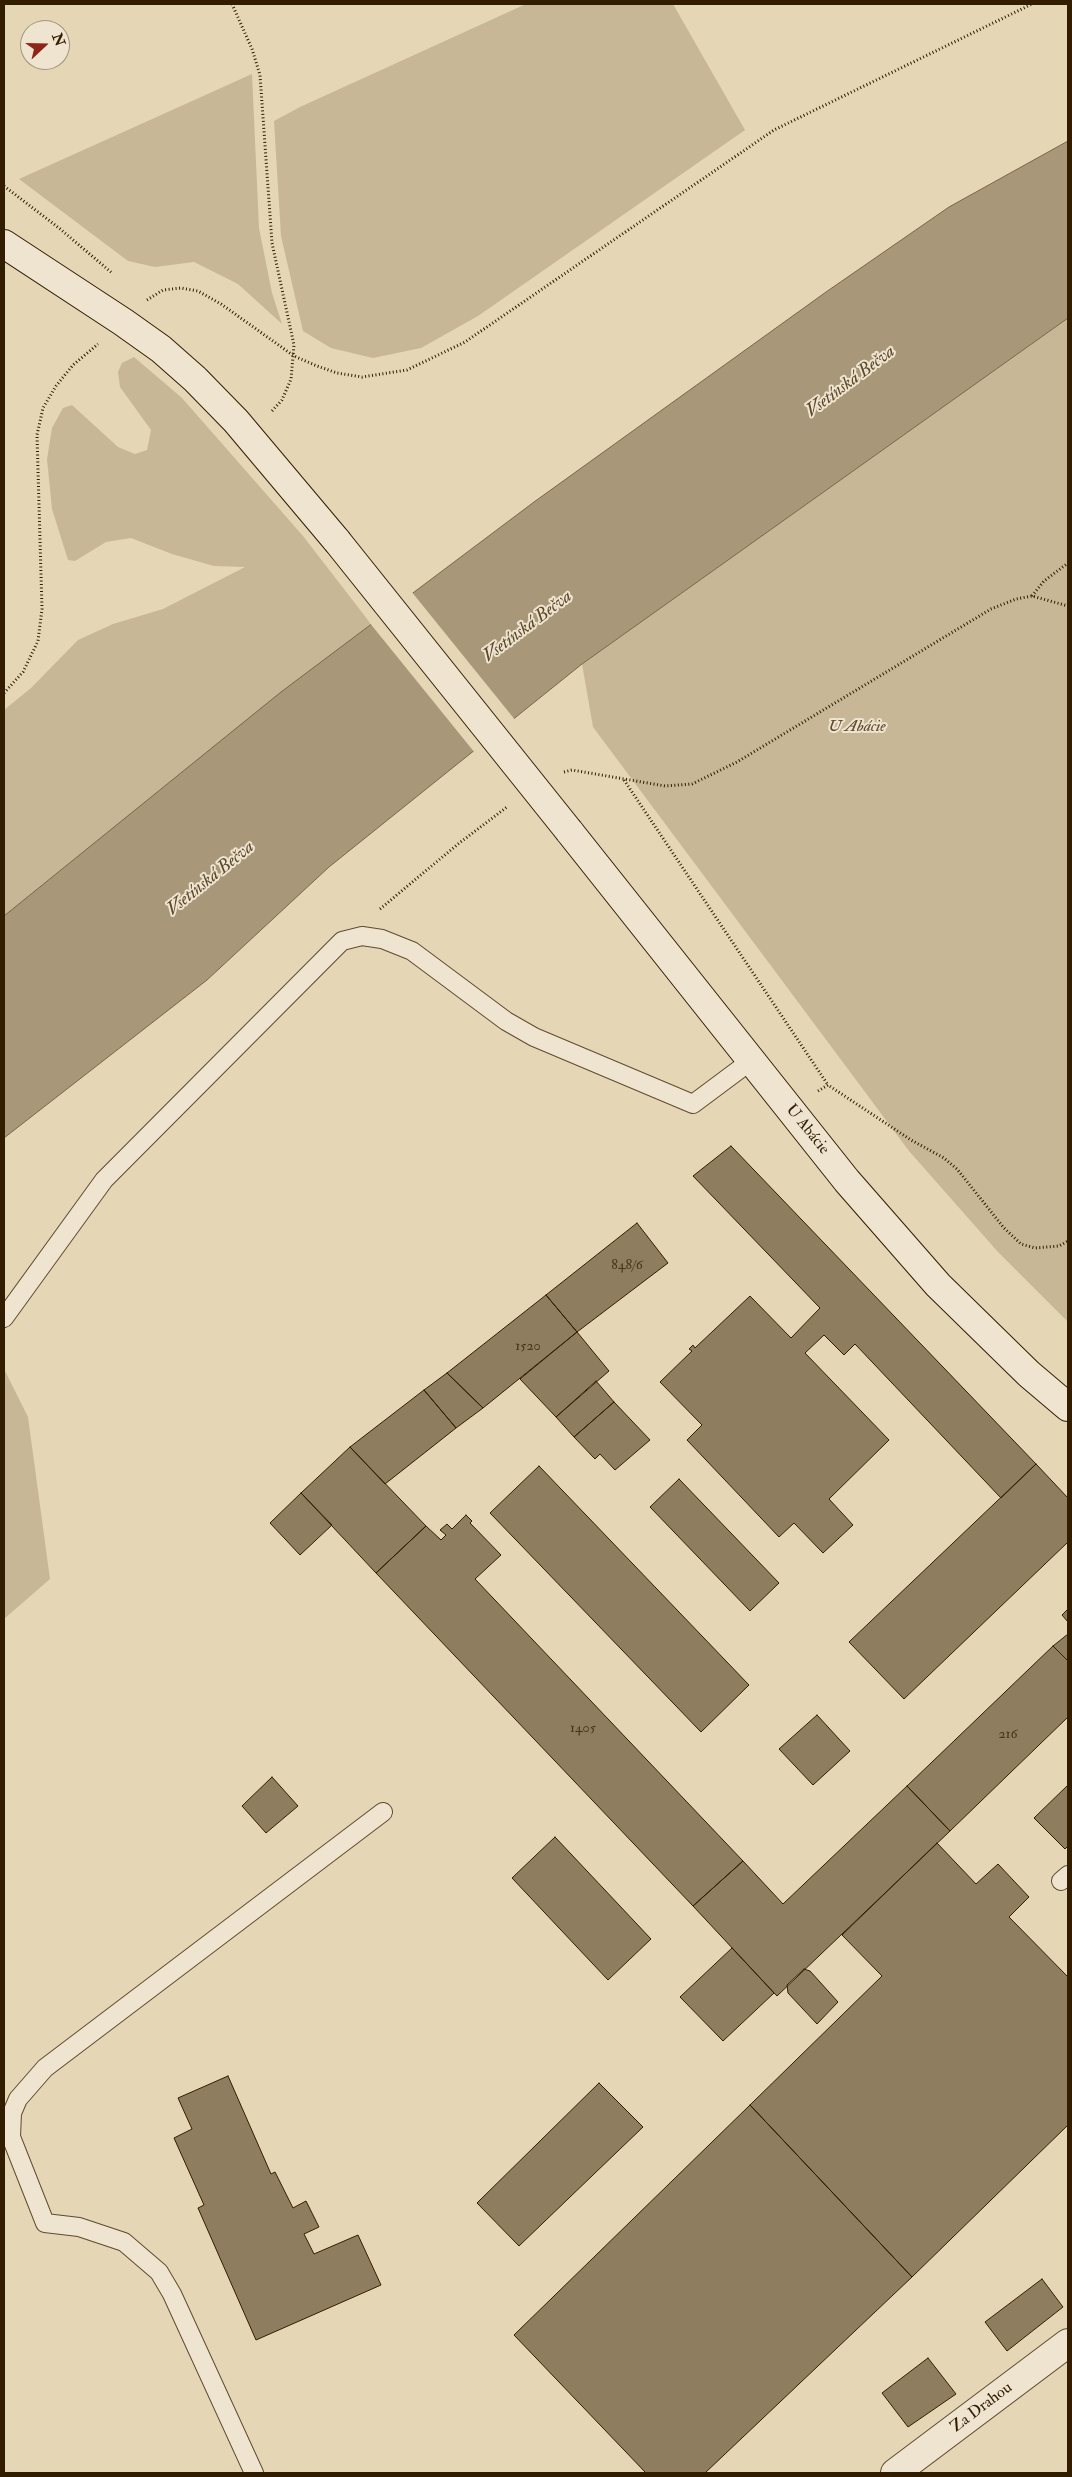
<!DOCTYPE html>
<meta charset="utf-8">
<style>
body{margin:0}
#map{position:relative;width:1072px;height:2477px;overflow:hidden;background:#e5d6b6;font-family:"IM FELL Double Pica",serif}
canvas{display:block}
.frame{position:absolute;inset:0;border:5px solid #321d00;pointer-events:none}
.north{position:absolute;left:20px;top:20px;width:50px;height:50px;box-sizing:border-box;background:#eee4d0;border:1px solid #a3947d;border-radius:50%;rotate:69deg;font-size:14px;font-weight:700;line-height:20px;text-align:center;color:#321d00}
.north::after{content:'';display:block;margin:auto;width:18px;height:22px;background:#8f2418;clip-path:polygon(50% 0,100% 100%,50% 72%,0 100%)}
</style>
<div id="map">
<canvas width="1072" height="2477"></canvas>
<div class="frame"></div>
<div class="north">N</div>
</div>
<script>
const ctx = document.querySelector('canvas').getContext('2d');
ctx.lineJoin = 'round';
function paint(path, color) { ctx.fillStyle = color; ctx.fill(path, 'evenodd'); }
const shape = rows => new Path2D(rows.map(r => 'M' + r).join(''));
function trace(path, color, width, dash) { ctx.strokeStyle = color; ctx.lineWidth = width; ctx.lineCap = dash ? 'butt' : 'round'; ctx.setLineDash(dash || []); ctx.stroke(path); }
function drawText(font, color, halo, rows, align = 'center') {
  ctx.font = font + ' "IM FELL Double Pica",serif'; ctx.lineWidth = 4; ctx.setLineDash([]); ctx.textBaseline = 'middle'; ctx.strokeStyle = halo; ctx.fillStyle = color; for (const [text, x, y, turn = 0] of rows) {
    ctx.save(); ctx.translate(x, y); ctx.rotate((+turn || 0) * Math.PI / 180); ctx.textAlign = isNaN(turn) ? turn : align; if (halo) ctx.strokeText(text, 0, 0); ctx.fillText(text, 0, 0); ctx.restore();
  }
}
paint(shape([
 [526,4,673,4,745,130,478,316,421,348,373,358,331,348,303,331,281,236,274,121,300,107],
 [252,74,259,228,272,293,282,324,238,284,194,262,155,267,128,261,19,179],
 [1068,318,1068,1322,998,1252,909,1151,593,727,582,664],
 [134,357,182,398,303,536,371,624,4,925,4,710,31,688,78,640,113,624,163,609,245,567,214,566,172,554,131,538,106,542,75,561,68,560,52,509,47,459,52,428,63,408,72,405,118,447,135,454,147,450,151,430,120,387,118,372,122,363],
 [4,1369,28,1417,50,1579,4,1619]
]), '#c7b797');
const water = shape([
 [1068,141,1068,318,582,664,329,867,207,980,4,1138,4,916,281,692,534,502,826,292,949,207,1068,141]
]);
paint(water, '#a89778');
trace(water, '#796648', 1);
paint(shape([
 [411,591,516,721,475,753,369,622]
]), '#e5d6b6');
const building = shape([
 [731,1146,1036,1464,1001,1498,855,1344,844,1355,824,1335,805,1353,889,1440,829,1499,853,1525,823,1553,794,1523,779,1537,687,1440,702,1425,660,1382,692,1351,689,1349,693,1345,695,1348,750,1296,791,1338,820,1308,693,1176,731,1146],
 [637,1223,668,1263,577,1332,546,1295,637,1223],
 [546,1295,577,1332,483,1408,447,1373,546,1295],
 [577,1332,609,1371,556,1417,520,1379,577,1332],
 [447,1373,483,1408,456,1428,424,1390,447,1373],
 [596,1381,614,1402,574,1437,556,1417,596,1381],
 [424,1390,456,1428,385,1484,350,1447,424,1390],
 [614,1402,650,1440,615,1470,600,1454,595,1459,574,1437,614,1402],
 [350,1447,426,1526,376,1573,301,1493,350,1447],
 [1036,1464,1068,1498,1068,1542,904,1699,849,1642,1036,1464],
 [539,1466,749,1685,701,1732,490,1513,539,1466],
 [679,1479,779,1583,750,1611,650,1507,679,1479],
 [301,1493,332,1525,300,1555,270,1523,301,1493],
 [466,1515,472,1521,470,1523,501,1555,475,1579,743,1861,693,1906,376,1573,426,1526,441,1540,446,1535,440,1530,447,1524,452,1529,466,1515],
 [1068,1609,1068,1622,1062,1615,1068,1609],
 [1068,1634,1068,1661,1053,1646,1068,1634],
 [1053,1646,1068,1661,1068,1717,950,1831,907,1786,1053,1646],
 [817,1715,850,1751,813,1785,779,1749,817,1715],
 [272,1777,298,1806,266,1833,242,1806,272,1777],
 [1068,1785,1068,1846,1065,1849,1034,1818,1068,1785],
 [907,1786,950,1831,777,1996,693,1906,743,1861,783,1904,907,1786],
 [555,1837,651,1939,608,1980,512,1878,555,1837],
 [937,1843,976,1884,998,1864,1029,1897,1009,1917,1068,1977,1068,2125,912,2277,750,2105,882,1976,842,1935,937,1843],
 [732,1948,774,1993,723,2041,680,1997,732,1948],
 [804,1969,810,1971,838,2002,817,2024,788,1993,787,1985,804,1969],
 [228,2076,271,2174,275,2172,293,2208,306,2201,319,2227,304,2234,314,2254,358,2235,381,2285,256,2340,198,2208,204,2205,174,2138,192,2129,178,2098,228,2076],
 [599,2083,643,2127,519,2246,477,2203,599,2083],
 [750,2105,912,2277,705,2473,646,2473,514,2335,750,2105],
 [1042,2279,1063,2307,1007,2351,985,2322,1042,2279],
 [928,2358,956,2394,908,2427,882,2393,928,2358]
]);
paint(building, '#8f7d5f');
trace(building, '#321d00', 1);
const lane = shape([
 [4,1318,104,1180,342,941,362,936,382,939,412,951,506,1021,534,1037,693,1104,752,1060],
 [1061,1881,1068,1875],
 [254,2473,172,2294,159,2272,124,2242,79,2227,45,2223,11,2137,12,2113,18,2099,45,2068,383,1812]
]);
const street = shape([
 [895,2473,1068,2343]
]);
const secondary = shape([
 [4,244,123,322,161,349,195,379,236,421,337,541],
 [569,831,847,1181,938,1285,1029,1374,1068,1407]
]);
trace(lane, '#5f4b2e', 20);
trace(street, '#5f4b2e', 30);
trace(secondary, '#321d00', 30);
trace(shape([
 [232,4,252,49,260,75,272,243,294,345,291,379,282,400,272,411],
 [4,186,59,228,112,273],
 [147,300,163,290,181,288,198,291,221,304,294,356,317,366,337,373,362,377,407,370,465,342,774,130,1032,4],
 [1032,596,1044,581,1068,563],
 [4,693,23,672,38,641,42,609,37,435,43,408,56,386,73,365,98,344],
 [564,772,572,770,665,786,692,784,737,762,991,609,1016,599,1032,596,1068,606],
 [624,780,828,1085],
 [380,909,458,844,507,807],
 [818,1091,828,1085,911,1140,944,1158,957,1169,1004,1228,1021,1244,1035,1248,1059,1246,1068,1241]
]), '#321d00', 3, [1, 2.5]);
trace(lane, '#eee4d0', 18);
trace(street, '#eee4d0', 28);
trace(secondary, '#eee4d0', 28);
const secondaryBridge = shape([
 [337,541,569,831]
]);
trace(secondaryBridge, '#321d00', 30, []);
trace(secondaryBridge, '#eee4d0', 28);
drawText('14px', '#493518', null, [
 ["848/6",627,1266],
 ["1520",528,1347],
 ["1405",583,1729],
 ["216",1008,1735]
]);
drawText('italic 16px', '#5f4b2d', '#eee4d0', [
 ["U Abácie",857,728]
]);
drawText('16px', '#321d00', '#eee4d0', [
 ["U Abácie",807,1130,51],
 ["Za Drahou",982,2408,-37]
]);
drawText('italic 18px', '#5b482a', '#eee4d0', [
 ["Vsetínská Bečva",851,382,-37],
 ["Vsetínská Bečva",528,627,-37],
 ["Vsetínská Bečva",211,879,-39]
]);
</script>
